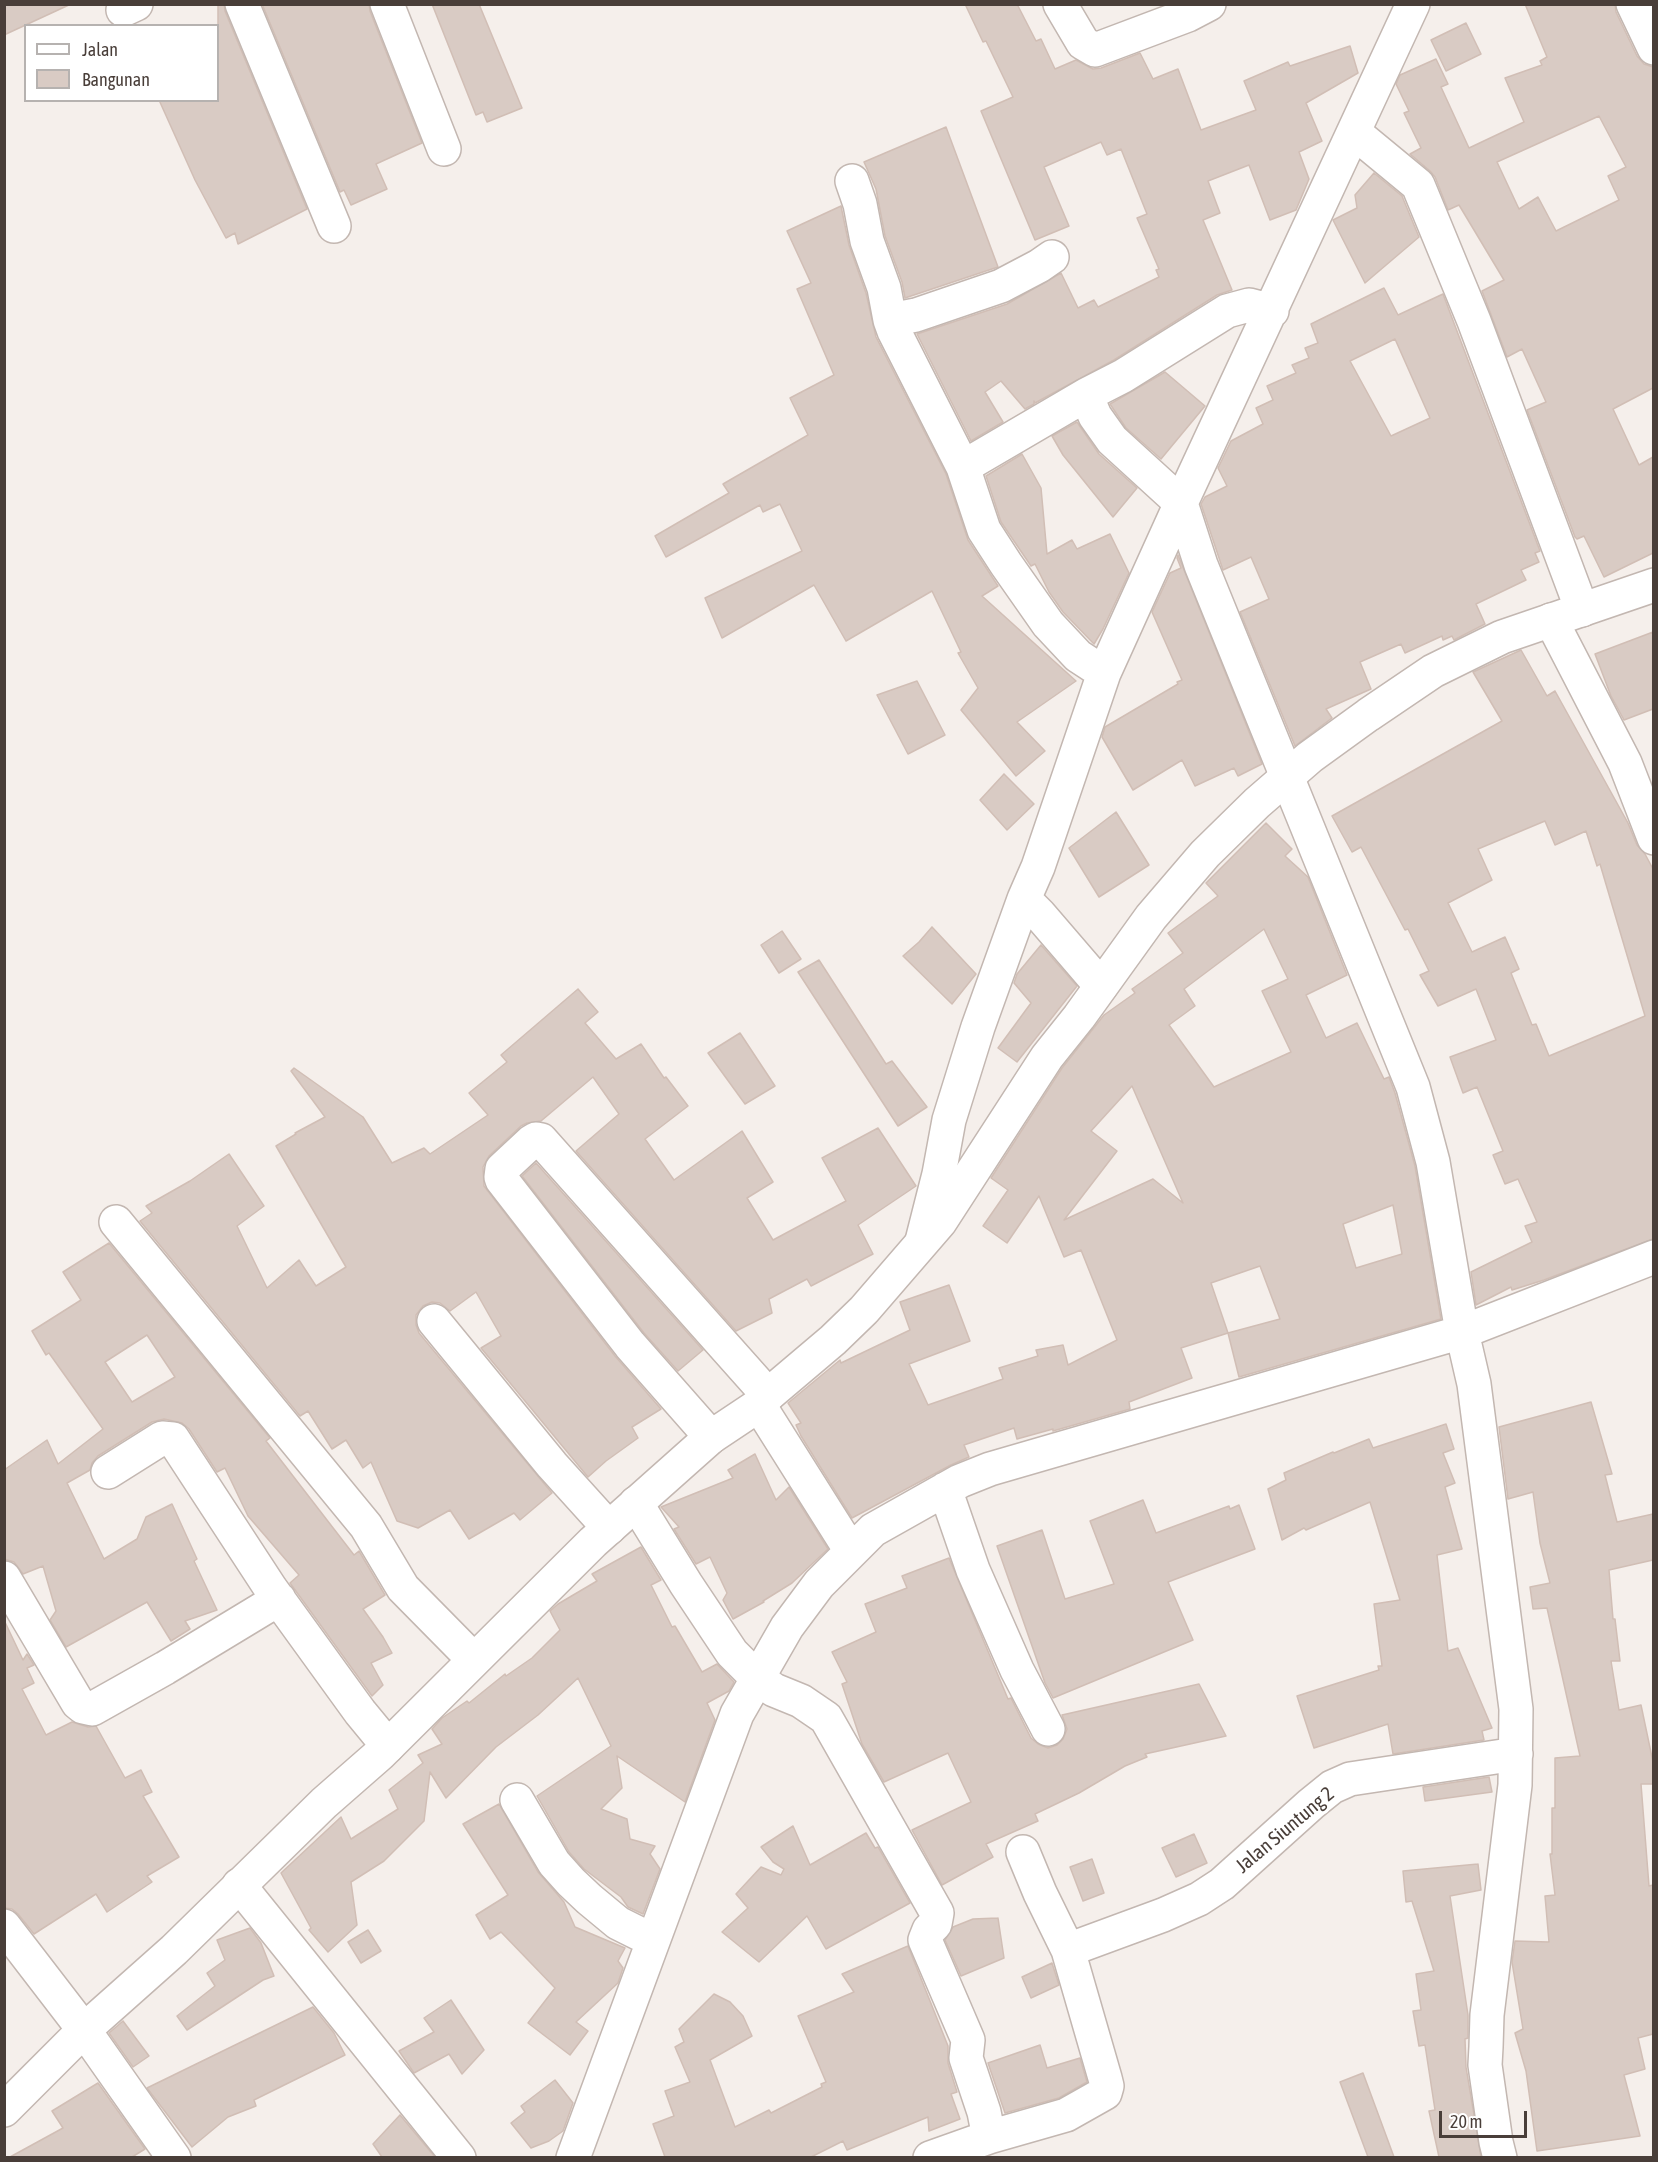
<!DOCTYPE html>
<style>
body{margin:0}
#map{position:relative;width:1658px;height:2162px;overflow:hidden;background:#f5efeb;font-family:"Asap Condensed",sans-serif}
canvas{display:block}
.frame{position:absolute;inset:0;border:6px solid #493e39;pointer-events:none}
.legend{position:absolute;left:24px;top:24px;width:195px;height:78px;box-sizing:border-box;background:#fff;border:2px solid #b6b2b0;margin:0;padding:8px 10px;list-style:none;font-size:18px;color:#493e39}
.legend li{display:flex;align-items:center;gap:12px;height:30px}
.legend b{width:30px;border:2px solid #b6b2b0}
.scale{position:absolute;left:1439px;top:2111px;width:88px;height:27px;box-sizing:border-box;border:3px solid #493e39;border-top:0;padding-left:8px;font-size:18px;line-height:21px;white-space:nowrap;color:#493e39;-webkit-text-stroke:4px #fff;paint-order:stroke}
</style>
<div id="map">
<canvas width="1658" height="2162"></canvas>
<div class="frame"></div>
<ul class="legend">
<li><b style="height:8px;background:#fff"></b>Jalan</li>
<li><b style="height:16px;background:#d9cbc4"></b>Bangunan</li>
</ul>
<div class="scale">20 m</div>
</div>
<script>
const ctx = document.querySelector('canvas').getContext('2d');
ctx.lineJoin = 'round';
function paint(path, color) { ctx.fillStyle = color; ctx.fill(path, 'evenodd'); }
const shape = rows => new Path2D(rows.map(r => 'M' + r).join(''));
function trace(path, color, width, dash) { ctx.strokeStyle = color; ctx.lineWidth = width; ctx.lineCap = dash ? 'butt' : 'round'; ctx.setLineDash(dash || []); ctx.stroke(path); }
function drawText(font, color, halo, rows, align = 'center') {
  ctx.font = font + ' "Asap Condensed",sans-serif'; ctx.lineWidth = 6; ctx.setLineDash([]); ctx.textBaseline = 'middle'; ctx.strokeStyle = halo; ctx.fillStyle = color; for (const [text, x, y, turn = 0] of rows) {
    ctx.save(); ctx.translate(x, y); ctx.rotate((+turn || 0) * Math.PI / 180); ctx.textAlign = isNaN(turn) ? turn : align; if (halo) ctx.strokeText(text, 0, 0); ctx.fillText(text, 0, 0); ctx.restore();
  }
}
const building = shape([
 [4,4,71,4,4,35,4,4],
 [218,4,224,4,225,11,307,209,238,244,235,233,226,238,195,180,159,100,218,100,218,4],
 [262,4,369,4,370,11,422,143,376,164,387,189,351,205,344,190,340,192,262,4],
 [432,4,479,4,522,108,487,122,483,112,476,115,432,4],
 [965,4,1017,4,1036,41,1041,39,1055,69,1076,60,1093,69,1101,68,1140,53,1153,79,1178,69,1201,130,1256,110,1244,81,1288,62,1290,66,1350,46,1358,73,1306,103,1322,141,1299,152,1309,179,1296,210,1270,220,1249,165,1208,181,1220,213,1203,220,1232,290,1217,295,1114,360,1035,403,1034,401,1034,404,1025,409,1001,381,985,392,1003,422,971,441,917,334,1007,304,1061,273,1078,308,1094,300,1098,307,1159,277,1156,270,1159,269,1137,218,1147,214,1121,149,1107,155,1101,142,1044,167,1069,226,1035,240,981,111,1013,97,986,41,983,42,965,4],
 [1525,4,1615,4,1616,12,1637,56,1644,64,1653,67,1653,388,1613,409,1639,465,1653,457,1653,553,1604,577,1584,536,1577,539,1575,537,1527,410,1546,402,1522,349,1507,357,1482,291,1504,280,1459,205,1448,210,1435,177,1430,171,1410,154,1421,148,1404,113,1409,111,1396,84,1400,75,1436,59,1448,84,1441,87,1469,148,1524,122,1505,78,1542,65,1540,61,1547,57,1525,4],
 [1599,116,1626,167,1608,176,1619,200,1556,231,1538,197,1519,209,1497,162,1599,116],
 [1466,23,1481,54,1446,71,1431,40,1466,23],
 [946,127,998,267,905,298,902,282,885,236,876,189,864,162,946,127],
 [1374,173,1402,196,1419,237,1365,283,1333,220,1357,208,1355,195,1374,173],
 [841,206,849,245,866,293,876,337,946,474,968,540,998,586,982,596,1076,681,1017,722,1045,751,1016,776,961,710,978,688,958,653,961,652,932,591,846,641,814,585,722,638,705,598,802,551,780,504,763,512,760,505,666,557,655,536,729,493,723,484,808,435,790,398,834,375,797,289,811,283,787,231,841,206],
 [1384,288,1398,315,1443,294,1540,551,1535,553,1539,562,1521,570,1526,580,1476,604,1485,624,1454,640,1452,636,1443,640,1442,636,1405,653,1401,644,1360,662,1371,689,1326,709,1332,718,1295,746,1240,612,1269,599,1251,557,1223,570,1201,504,1205,497,1227,486,1218,468,1231,441,1263,424,1256,408,1273,400,1267,386,1296,373,1292,365,1309,358,1305,348,1318,343,1311,324,1384,288],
 [1395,339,1430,418,1391,436,1350,361,1395,339],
 [1165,372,1205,406,1161,459,1126,428,1110,404,1165,372],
 [1077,422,1099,454,1137,488,1113,517,1063,455,1052,436,1077,422],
 [1022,454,1041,488,1047,554,1072,540,1077,549,1110,534,1129,573,1103,629,1094,644,1063,612,1049,592,1035,564,1031,566,1001,522,986,476,1022,454],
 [1178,555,1262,764,1238,776,1234,768,1195,786,1182,760,1133,790,1102,737,1105,727,1178,684,1177,682,1182,680,1152,612,1170,573,1181,568,1177,558,1178,555],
 [1653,632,1653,709,1624,720,1611,696,1595,654,1653,632],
 [1521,650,1547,696,1555,691,1628,823,1637,845,1645,854,1653,869,1653,1239,1544,1280,1512,1290,1511,1287,1476,1305,1471,1272,1532,1242,1525,1226,1537,1222,1518,1179,1505,1184,1493,1155,1503,1151,1477,1087,1463,1093,1450,1057,1496,1040,1476,989,1438,1006,1420,975,1429,971,1408,929,1405,930,1361,847,1352,852,1332,816,1502,721,1473,672,1521,650],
 [1545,821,1555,845,1586,831,1597,866,1600,864,1645,1016,1549,1056,1536,1024,1532,1025,1511,973,1519,969,1505,937,1472,952,1448,903,1492,880,1478,849,1545,821],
 [917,681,945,735,908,754,877,695,917,681],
 [1004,774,1034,804,1007,830,980,800,1004,774],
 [1116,812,1149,865,1099,897,1069,848,1116,812],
 [1266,823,1292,849,1285,856,1308,877,1347,975,1306,995,1326,1038,1357,1023,1384,1079,1389,1077,1395,1093,1415,1166,1441,1319,1239,1377,1228,1333,1181,1348,1192,1378,1129,1402,1130,1409,1053,1431,1053,1429,1017,1439,1014,1428,964,1445,969,1457,951,1465,852,1518,801,1436,796,1425,801,1423,788,1403,840,1360,841,1363,910,1330,900,1302,949,1285,970,1341,909,1364,928,1405,1003,1379,999,1368,1038,1356,1036,1350,1063,1345,1068,1365,1117,1340,1081,1250,1064,1257,1039,1196,1007,1243,983,1226,1008,1190,991,1178,1062,1068,1104,1015,1135,993,1132,989,1183,953,1168,933,1218,896,1206,883,1266,823],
 [1264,929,1288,979,1262,991,1291,1052,1214,1087,1169,1025,1195,1006,1184,989,1264,929],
 [1132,1086,1183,1203,1153,1179,1064,1220,1117,1151,1091,1131,1132,1086],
 [1393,1205,1402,1254,1356,1268,1343,1224,1393,1205],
 [1260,1266,1280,1319,1228,1333,1211,1283,1260,1266],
 [932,927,976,974,952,1004,903,956,919,942,932,927],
 [782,931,801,959,779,973,761,945,782,931],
 [1041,945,1077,986,1017,1062,998,1048,1031,1003,1014,983,1017,974,1041,945],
 [819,960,886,1064,892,1061,927,1107,898,1126,798,972,819,960],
 [578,989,598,1012,585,1023,616,1059,641,1044,664,1078,666,1077,688,1106,645,1139,674,1180,742,1131,773,1182,747,1198,773,1240,846,1201,822,1158,878,1128,916,1186,858,1225,873,1254,811,1286,807,1279,769,1299,772,1313,736,1331,576,1151,619,1114,593,1077,541,1121,527,1123,521,1126,489,1156,483,1167,484,1186,615,1356,661,1409,632,1427,638,1438,606,1461,588,1477,481,1348,501,1336,476,1292,450,1311,440,1303,432,1302,423,1306,416,1315,416,1325,419,1333,552,1493,520,1520,514,1513,469,1539,450,1510,418,1528,397,1521,371,1462,363,1468,346,1440,332,1449,308,1411,300,1416,140,1221,152,1213,146,1206,190,1181,229,1154,264,1206,237,1226,267,1288,299,1260,316,1286,346,1267,276,1146,296,1134,295,1133,325,1117,291,1071,294,1068,363,1117,392,1163,424,1148,430,1154,488,1115,469,1093,507,1062,501,1055,578,989],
 [740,1033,775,1086,745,1104,708,1053,740,1033],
 [536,1163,703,1350,678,1371,644,1333,522,1176,536,1163],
 [109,1243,270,1438,266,1441,354,1555,359,1551,385,1595,363,1609,383,1637,392,1653,371,1663,383,1685,372,1696,290,1583,299,1575,248,1516,225,1468,217,1472,189,1429,182,1423,164,1419,152,1422,98,1456,92,1463,90,1470,67,1483,104,1559,137,1539,146,1517,172,1504,197,1559,194,1561,217,1610,185,1621,190,1629,171,1641,147,1602,66,1647,50,1620,56,1611,43,1566,23,1574,14,1562,4,1559,4,1470,47,1440,58,1464,103,1429,49,1353,46,1355,32,1331,81,1300,63,1272,109,1243],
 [147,1335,175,1377,132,1402,105,1362,147,1335],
 [1591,1402,1612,1474,1605,1475,1617,1522,1653,1514,1653,1560,1609,1570,1613,1619,1615,1619,1620,1661,1611,1661,1619,1710,1641,1705,1653,1762,1653,1784,1641,1784,1649,1886,1653,1885,1653,2034,1638,2038,1645,2069,1624,2075,1640,2136,1537,2151,1526,2071,1515,2033,1523,2029,1512,1962,1515,1941,1549,1942,1545,1896,1555,1895,1550,1854,1552,1854,1552,1808,1555,1808,1555,1758,1580,1756,1547,1608,1533,1609,1530,1587,1550,1583,1540,1543,1533,1492,1508,1499,1499,1427,1591,1402],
 [1446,1424,1454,1449,1443,1453,1455,1483,1445,1487,1462,1549,1437,1555,1448,1651,1458,1648,1492,1728,1482,1731,1484,1740,1393,1754,1388,1724,1314,1748,1297,1696,1379,1670,1378,1666,1382,1666,1374,1604,1400,1600,1370,1502,1306,1530,1304,1528,1282,1540,1268,1489,1286,1480,1284,1473,1333,1452,1334,1453,1369,1439,1373,1448,1446,1424],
 [755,1454,776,1500,789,1487,828,1549,792,1583,763,1601,764,1602,733,1619,723,1600,727,1593,710,1557,696,1564,674,1529,679,1527,661,1507,733,1478,728,1470,755,1454],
 [1143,1500,1156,1533,1229,1506,1230,1509,1239,1505,1255,1549,1168,1582,1193,1640,1053,1698,1045,1683,997,1546,1042,1530,1065,1599,1114,1584,1090,1521,1143,1500],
 [641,1547,661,1580,651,1585,672,1627,675,1626,702,1672,717,1664,734,1682,729,1691,707,1703,715,1720,685,1802,617,1756,622,1788,601,1809,627,1819,630,1839,655,1846,650,1854,660,1869,643,1914,628,1907,621,1897,584,1869,569,1852,537,1796,611,1746,578,1678,538,1715,496,1747,446,1798,430,1772,424,1821,384,1861,351,1882,357,1925,328,1952,309,1930,311,1928,281,1873,341,1817,351,1839,398,1809,389,1790,423,1763,418,1755,442,1744,432,1729,442,1718,467,1701,469,1703,505,1674,506,1676,532,1658,560,1630,550,1611,558,1604,597,1581,592,1574,641,1547],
 [949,1558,1008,1699,1011,1698,1031,1738,1038,1744,1048,1748,1057,1745,1063,1739,1067,1729,1062,1715,1199,1684,1226,1736,1145,1754,1147,1757,1125,1766,1079,1793,1035,1814,1038,1821,986,1844,993,1857,942,1885,912,1830,971,1802,948,1753,884,1782,862,1744,842,1684,847,1682,832,1652,876,1632,865,1604,907,1588,902,1576,949,1558],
 [4,1620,23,1660,27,1654,34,1665,27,1668,34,1683,22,1689,46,1735,72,1722,88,1727,96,1726,125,1778,141,1770,152,1792,143,1796,179,1857,147,1876,152,1882,107,1912,96,1894,34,1934,18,1914,12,1909,4,1908,4,1620],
 [1489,1777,1492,1792,1425,1801,1423,1787,1489,1777],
 [499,1804,538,1872,564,1902,575,1927,625,1948,618,1961,623,1968,618,1983,576,2022,588,2031,570,2055,528,2023,555,1988,501,1932,490,1939,476,1915,508,1895,463,1824,499,1804],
 [793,1826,810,1865,866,1833,875,1848,878,1847,910,1903,826,1949,807,1916,759,1962,722,1932,748,1908,736,1894,761,1867,781,1875,784,1869,773,1862,761,1847,793,1826],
 [1194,1834,1207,1863,1176,1877,1162,1848,1194,1834],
 [1092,1859,1104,1893,1083,1901,1070,1867,1092,1859],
 [1478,1864,1481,1890,1450,1896,1468,2015,1468,2038,1465,2039,1466,2067,1481,2157,1439,2157,1429,2111,1435,2110,1425,2045,1419,2046,1413,2011,1421,2010,1416,1974,1434,1971,1412,1901,1406,1902,1403,1871,1478,1864],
 [998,1918,1004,1958,961,1976,945,1940,953,1927,973,1919,998,1918],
 [250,1928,261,1943,274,1976,263,1980,187,2030,177,2016,215,1986,207,1973,225,1960,217,1940,250,1928],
 [368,1930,381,1951,361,1963,348,1942,368,1930],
 [908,1946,948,2046,948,2063,957,2092,951,2094,960,2119,929,2131,928,2117,847,2150,843,2141,811,2157,665,2157,653,2124,674,2116,665,2091,690,2082,675,2047,684,2042,679,2029,714,1994,730,2002,743,2016,752,2036,710,2060,735,2127,769,2110,771,2113,822,2087,821,2084,826,2082,798,2016,854,1992,842,1974,908,1946],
 [1052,1963,1059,1985,1031,1998,1022,1977,1052,1963],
 [451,2000,484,2050,462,2074,449,2054,414,2073,399,2051,434,2032,424,2018,451,2000],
 [313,2007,334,2033,345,2055,254,2100,256,2106,228,2117,192,2147,147,2088,313,2007],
 [123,2021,149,2056,133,2067,109,2033,123,2021],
 [1040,2045,1047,2068,1080,2058,1087,2082,1059,2098,1005,2113,988,2063,1040,2045],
 [1363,2073,1394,2157,1368,2157,1340,2082,1363,2073],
 [555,2080,573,2103,563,2131,549,2141,531,2148,511,2123,525,2112,521,2106,555,2080],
 [98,2083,145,2149,132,2157,10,2157,63,2128,52,2111,98,2083],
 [400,2115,435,2157,382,2157,373,2144,400,2115]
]);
paint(building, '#d9cbc4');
trace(building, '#d1beb5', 1.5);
const minor = shape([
 [242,4,334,226],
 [387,4,444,149],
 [1060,4,1083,43,1095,50,1188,15,1209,4],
 [1633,4,1654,48],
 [123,10,136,4],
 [1355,133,1418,185,1474,321,1582,610],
 [852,181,860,204,867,241,884,288,890,320,894,331,963,467,984,530,1006,564,1048,624,1078,656,1104,673],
 [1272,311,1249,305,1227,311,1123,376,1086,395,1095,416,1112,440,1181,503,1201,565,1413,1087,1433,1162,1462,1332,1474,1384,1516,1709,1515,1785,1487,2015,1486,2047,1485,2065,1496,2142,1500,2158],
 [890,320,916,315,1001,286,1039,266,1052,257],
 [963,467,1086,395],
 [1551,620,1625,763,1654,838],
 [1101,986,1040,915,1024,899,1038,867,1104,673,1181,503,1413,4],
 [116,1222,366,1526,403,1588,474,1660],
 [922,1241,939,1174,949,1120,978,1027,1024,899],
 [434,1321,552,1465,609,1528],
 [759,1405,851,1551],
 [711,1437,630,1345,502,1180,501,1177,502,1169,531,1142,536,1139,541,1140,768,1395],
 [108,1472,162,1438,173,1439,271,1589,360,1712,388,1746],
 [945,1489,973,1570,1017,1670,1048,1729],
 [636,1503,686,1584,732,1653,756,1677,774,1690,801,1701,826,1718,937,1913,935,1924,929,1930,925,1940,965,2033,968,2040,966,2058,984,2112,989,2137],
 [4,1578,78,1703,83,1707,92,1709,165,1668,279,1599],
 [517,1800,554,1863,571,1882,589,1899,618,1923,652,1940],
 [239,1885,459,2158],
 [4,1926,84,2030,174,2158],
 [1068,1950,1163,1915,1199,1899,1222,1884,1311,1804,1332,1787,1350,1779,1516,1754],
 [573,2158,737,1714,787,1627,819,1584,873,1530,960,1481,990,1469,1462,1332,1654,1257],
 [930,2158,989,2137,1066,2115,1105,2093,1107,2086,1105,2078,1068,1950,1040,1893,1023,1852]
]);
const tertiary = shape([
 [4,2110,84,2030,174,1950,324,1803,380,1754,593,1542,711,1437,759,1405,768,1395,833,1340,864,1310,940,1222,1047,1057,1079,1017,1151,917,1205,854,1257,803,1310,757,1368,715,1433,671,1502,637,1654,585]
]);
trace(minor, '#c3b7b1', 36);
trace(tertiary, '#c3b7b1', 36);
trace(minor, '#fff', 33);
trace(tertiary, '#fff', 33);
drawText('20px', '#493e39', '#fff', [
 ["Jalan Siuntung 2",1285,1830,-40]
]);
</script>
